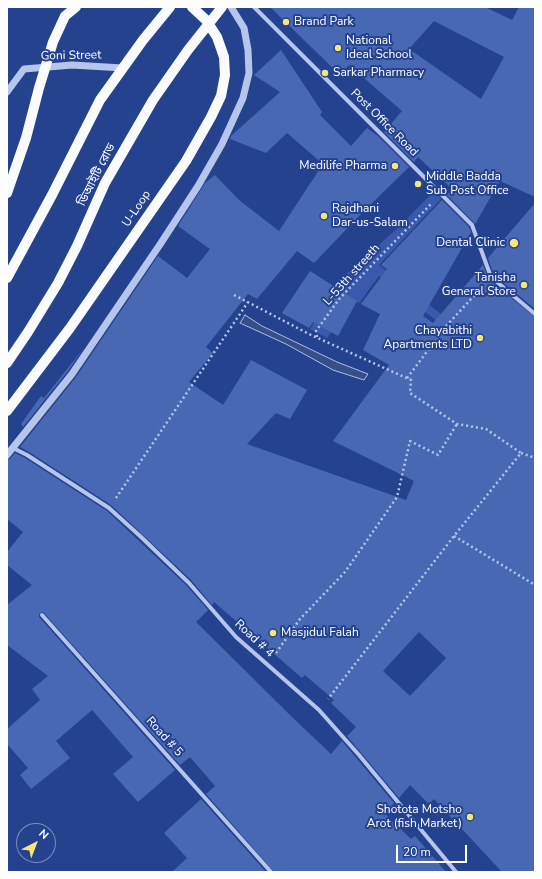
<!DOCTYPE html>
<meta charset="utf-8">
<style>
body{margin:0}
#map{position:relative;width:542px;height:879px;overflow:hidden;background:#25428f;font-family:"Nunito Sans",sans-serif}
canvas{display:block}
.frame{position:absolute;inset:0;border:8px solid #fff;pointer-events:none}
.north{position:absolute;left:16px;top:823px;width:40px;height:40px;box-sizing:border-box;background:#25428f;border:1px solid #7c8ebc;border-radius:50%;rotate:42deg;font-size:11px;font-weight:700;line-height:16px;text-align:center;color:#fff}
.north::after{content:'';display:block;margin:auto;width:14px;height:18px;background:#f5e67a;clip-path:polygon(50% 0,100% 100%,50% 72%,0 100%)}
.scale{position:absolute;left:396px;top:845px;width:71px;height:18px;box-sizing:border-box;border:2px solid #fff;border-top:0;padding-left:5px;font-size:12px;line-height:14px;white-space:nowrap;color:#fff;-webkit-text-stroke:3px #25428f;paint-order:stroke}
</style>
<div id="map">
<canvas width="542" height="879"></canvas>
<div class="frame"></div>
<div class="north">N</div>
<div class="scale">20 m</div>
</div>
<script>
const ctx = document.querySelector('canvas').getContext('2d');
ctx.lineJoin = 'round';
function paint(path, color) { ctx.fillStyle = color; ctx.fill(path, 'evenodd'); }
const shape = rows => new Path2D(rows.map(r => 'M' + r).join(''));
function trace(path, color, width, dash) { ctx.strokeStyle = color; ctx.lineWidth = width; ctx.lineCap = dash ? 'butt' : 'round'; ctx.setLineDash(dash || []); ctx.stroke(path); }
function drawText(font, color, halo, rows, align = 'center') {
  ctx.font = font + ' "Nunito Sans","Noto Sans Bengali",sans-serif'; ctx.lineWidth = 4; ctx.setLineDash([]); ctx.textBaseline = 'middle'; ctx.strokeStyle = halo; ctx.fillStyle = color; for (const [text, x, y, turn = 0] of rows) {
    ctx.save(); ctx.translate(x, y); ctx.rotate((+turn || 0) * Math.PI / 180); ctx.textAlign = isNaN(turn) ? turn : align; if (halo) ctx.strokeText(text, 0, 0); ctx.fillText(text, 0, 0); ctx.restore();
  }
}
paint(shape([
 [434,191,441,199,379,265,446,318,442,325,379,276,359,303,353,299,327,338,310,329,335,288,335,284,401,225]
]), '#395aac');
const water = shape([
 [245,315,262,326,337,362,368,374,364,380,333,370,286,344,240,323,245,315]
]);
paint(water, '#384e87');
trace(water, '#aabeec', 1);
paint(shape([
 [270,7,485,7,512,20,519,7,535,7,535,197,500,181,475,224,447,195,452,189,418,157,414,162,384,132,402,111,349,65,340,75],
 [434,21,504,57,481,99,409,49],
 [281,50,322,112,320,115,351,146,367,128,379,137,409,167,360,215,314,263,297,251,257,299,248,294,206,347,213,353,189,382,223,405,251,360,307,390,290,419,276,413,247,444,406,500,414,481,333,441,389,365,363,350,380,314,361,304,387,269,381,265,442,200,469,227,471,232,423,316,433,323,483,265,489,280,535,317,535,872,502,872,434,799,429,804,410,785,399,798,347,736,356,727,331,703,334,700,305,675,302,678,214,602,212,605,191,580,111,505,29,452,20,447,76,377,158,256,187,278,210,249,178,226,205,183,215,175,239,200,279,231,323,164,287,133,266,153,230,139,231,136,280,92,254,75],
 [419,632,446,658,410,696,383,671],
 [535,203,535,309,494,275,488,258],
 [310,271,357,301,338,336,313,322,309,328,282,313],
 [83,349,68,371,23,427,21,424,41,396,44,398],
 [15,453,25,458,107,511,186,585,208,610,196,622,292,717,331,754,342,741,394,803,385,814,411,839,415,836,446,872,274,872,206,794,215,786,190,757,180,765,43,612,39,614,39,617,175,770,138,802,113,774,133,757,92,710,56,741,70,758,31,789,20,775,28,768,7,744,7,729,40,700,32,689,48,676,7,645,7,605,32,585,7,565,7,552,23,532,7,519,7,460,11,458],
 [201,799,266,872,172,872,187,858,164,833]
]), '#4968b4');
trace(shape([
 [234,295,311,335,411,380,410,393,457,424,486,429,521,453,454,536,328,699],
 [317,337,316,331,340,298,432,203],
 [407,378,448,324,482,287],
 [521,453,535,458],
 [116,498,248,302],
 [454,536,535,585],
 [276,653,300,619,345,572,397,497,410,441,438,455,457,424]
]), '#b6c5eb', 2.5, [2, 3]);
trace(shape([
 [254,7,472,225,491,277,535,314],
 [13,448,27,455,109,508,140,536,189,583,236,637,319,710,359,755,456,872],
 [42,615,271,872]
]), '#b6c5eb', 4);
trace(shape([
 [7,92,24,69,72,65,123,68],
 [7,455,72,374,161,243,198,186,222,144,243,98,249,73,248,50,244,28,231,7]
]), '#b6c5eb', 7);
trace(shape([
 [7,278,52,195,100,100,143,40,170,7],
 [7,363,28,332,58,283,77,246,105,183,153,100,188,50,222,7]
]), '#fafbff', 10);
trace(shape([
 [7,193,26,138,39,88,53,42,65,16,76,7],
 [7,411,70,328,186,161,211,117,221,96,225,75,224,57,217,37,206,20,192,7]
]), '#fafbff', 10);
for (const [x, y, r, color] of [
 [286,22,4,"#f5e67a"],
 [338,48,4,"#f5e67a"],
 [325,73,4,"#f5e67a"],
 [395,166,4,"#f5e67a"],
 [418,184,4,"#f5e67a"],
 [324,216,4,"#f5e67a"],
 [514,243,5,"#f5e67a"],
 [524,285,4,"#f5e67a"],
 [480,338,4,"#f5e67a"],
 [273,633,4,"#f5e67a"],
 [470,817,4,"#f5e67a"]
]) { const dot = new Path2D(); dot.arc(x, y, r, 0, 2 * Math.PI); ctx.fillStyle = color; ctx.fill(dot); trace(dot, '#25428f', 1.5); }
drawText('12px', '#fff', '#25428f', [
 ["Brand Park",294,22],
 ["National",346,41],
 ["Ideal School",346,55],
 ["Sarkar Pharmacy",333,73],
 ["Medilife Pharma",387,166,"right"],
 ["Middle Badda",426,177],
 ["Sub Post Office",426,191],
 ["Rajdhani",332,209],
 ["Dar-us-Salam",332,223],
 ["Dental Clinic",505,243,"right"],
 ["Tanisha",516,278,"right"],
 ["General Store",516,292,"right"],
 ["Chayabithi",472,331,"right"],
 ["Apartments LTD",472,345,"right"],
 ["Masjidul Falah",281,633],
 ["Shotota Motsho",462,810,"right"],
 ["Arot (fish Market)",462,824,"right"]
], 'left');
drawText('12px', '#fff', '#25428f', [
 ["Goni Street",71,56,-1],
 ["Post Office Road",384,123,45],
 ["ডিআইটি রোড",97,175,-63],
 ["U-Loop",137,209,-56],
 ["L-53th streeth",352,275,-48],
 ["Road # 4",254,639,43],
 ["Road # 5",164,737,48]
]);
</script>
